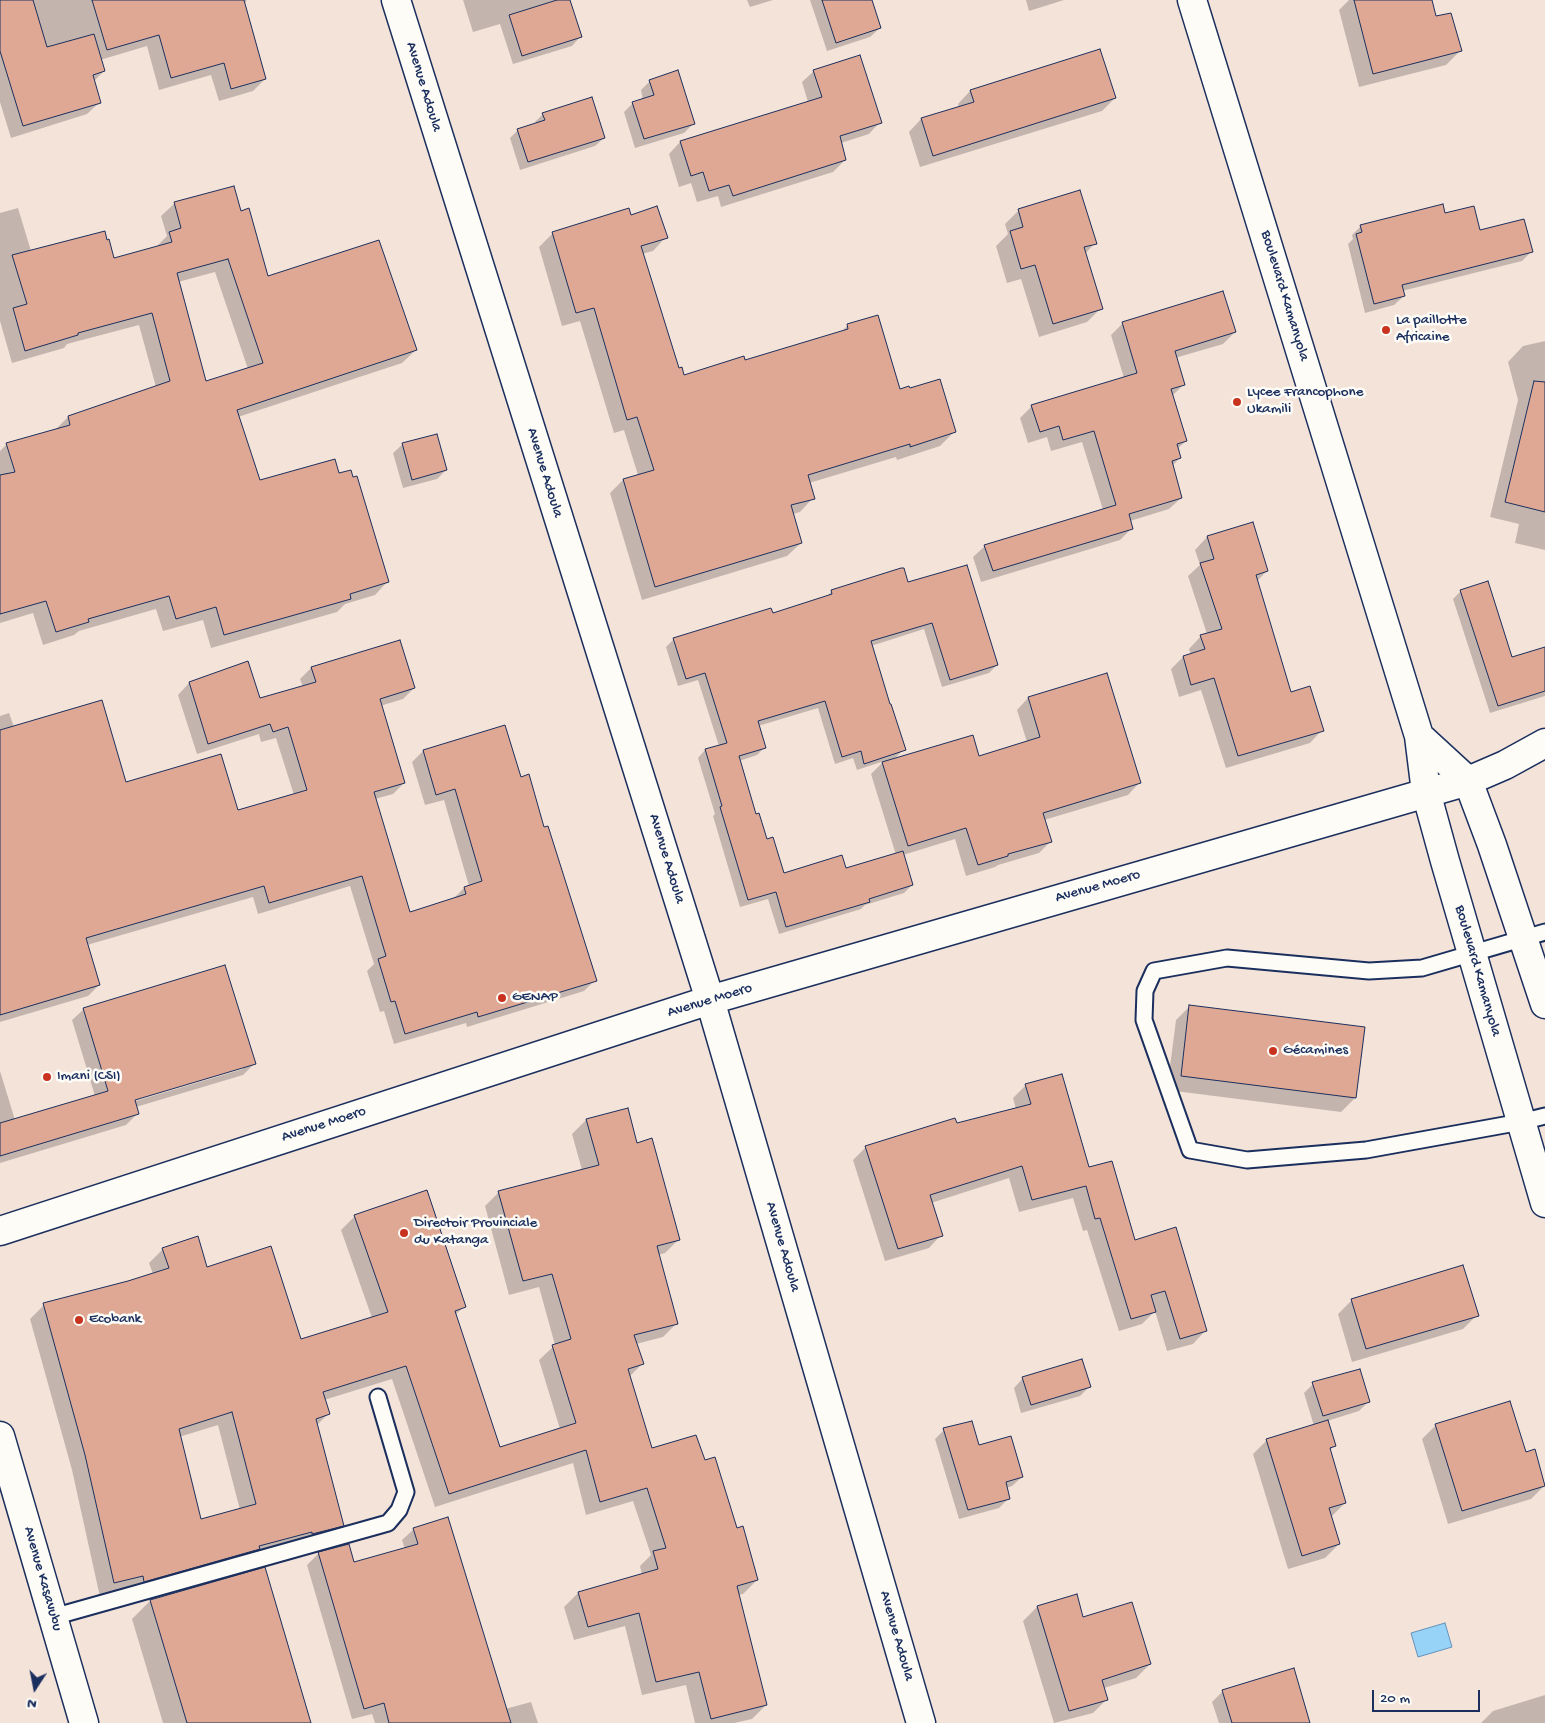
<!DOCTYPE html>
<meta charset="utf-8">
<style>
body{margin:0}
#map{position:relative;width:1545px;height:1723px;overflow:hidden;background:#f4e3d9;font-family:"Gochi Hand",sans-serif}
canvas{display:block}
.north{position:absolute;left:10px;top:1663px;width:50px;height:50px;-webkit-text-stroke:4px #fdfcf7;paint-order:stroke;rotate:191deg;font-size:14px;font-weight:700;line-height:20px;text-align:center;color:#1b2f5e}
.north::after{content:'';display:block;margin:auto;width:18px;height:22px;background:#1b2f5e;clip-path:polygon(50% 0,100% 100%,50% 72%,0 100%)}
.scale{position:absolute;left:1372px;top:1690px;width:108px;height:22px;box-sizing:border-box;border:2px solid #1b2f5e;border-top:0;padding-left:6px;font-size:15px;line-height:18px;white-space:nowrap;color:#1b2f5e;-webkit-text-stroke:4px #fdfcf7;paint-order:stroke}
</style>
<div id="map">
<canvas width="1545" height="1723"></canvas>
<div class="north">N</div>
<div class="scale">20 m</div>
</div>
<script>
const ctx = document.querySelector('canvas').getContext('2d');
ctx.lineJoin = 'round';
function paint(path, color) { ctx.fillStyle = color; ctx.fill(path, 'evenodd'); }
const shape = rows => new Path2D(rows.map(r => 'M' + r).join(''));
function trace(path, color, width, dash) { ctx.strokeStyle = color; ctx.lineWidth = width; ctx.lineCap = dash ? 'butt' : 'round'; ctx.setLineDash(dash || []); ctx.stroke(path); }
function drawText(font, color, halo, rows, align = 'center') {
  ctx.font = font + ' "Gochi Hand",sans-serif'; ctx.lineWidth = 5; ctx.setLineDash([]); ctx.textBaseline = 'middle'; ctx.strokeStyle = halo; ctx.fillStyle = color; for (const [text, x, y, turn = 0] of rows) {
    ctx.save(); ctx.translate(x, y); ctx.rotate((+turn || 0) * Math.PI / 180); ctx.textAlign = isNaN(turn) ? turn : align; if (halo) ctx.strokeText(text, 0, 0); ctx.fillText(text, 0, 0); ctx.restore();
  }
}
const water = shape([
 [1445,1623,1452,1647,1418,1657,1411,1633,1445,1623]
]);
paint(water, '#97d2f7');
trace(water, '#6591ba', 1);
paint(shape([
 [0,0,247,0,244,4,265,79,253,91,219,101,211,75,159,90,147,46,100,60,104,71,93,82,100,102,87,114,11,138,0,102],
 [463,0,569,0,580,37,572,46,513,64,500,24,473,32],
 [747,0,773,0,750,7],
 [810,0,871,0,880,28,870,37,827,51],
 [1026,0,1064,0,1029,11],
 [1349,0,1431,0,1435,18,1460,51,1446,65,1359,87,1339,10],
 [814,71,880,122,869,134,841,143,845,160,833,172,721,207,718,196,697,202,691,183,679,187,669,154,680,142,808,102,802,82],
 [650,81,693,124,684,133,635,148,624,112,633,103,643,100,641,90],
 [970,91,1115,98,1102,111,920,167,909,132,921,119,959,108,958,104],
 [543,114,604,138,595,146,520,170,510,138,518,130,535,124,535,122],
 [175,203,240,212,267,278,416,350,402,363,238,417,260,482,339,475,388,581,375,595,345,604,337,612,211,648,203,620,163,631,156,609,79,631,74,635,43,645,33,613,0,623,0,451,7,444,55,430,68,417,156,387,139,325,67,344,64,348,12,363,0,321,0,213,18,208,31,251,113,260,157,248,157,246,167,236,161,216],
 [215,272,248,369,206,383,178,282],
 [1019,210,1095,243,1085,254,1101,308,1087,322,1039,337,1021,279,1007,283,996,246,1008,234,1005,224],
 [1444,214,1479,232,1531,252,1522,261,1402,291,1404,296,1394,305,1365,313,1348,244,1353,239,1352,235,1361,226],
 [630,216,666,237,653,251,642,254,678,370,683,376,744,362,840,333,848,325,900,391,954,432,940,446,897,460,896,457,809,483,813,498,800,512,793,514,801,543,787,556,642,600,610,493,623,480,638,475,624,430,614,433,580,321,562,326,539,247,553,233],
 [1123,323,1235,332,1223,344,1175,358,1183,385,1172,396,1186,441,1177,449,1180,458,1172,466,1181,498,1169,509,1130,521,1132,528,1120,540,981,582,973,557,985,546,1103,510,1082,442,1051,451,1047,437,1028,443,1020,418,1032,406,1124,378,1111,335],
 [1545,341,1545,550,1515,543,1519,524,1490,517,1518,400,1508,362,1523,346],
 [403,444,446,470,437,479,403,488,393,453],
 [1253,524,1267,571,1257,581,1290,694,1322,730,1310,743,1226,768,1201,690,1179,697,1171,669,1183,657,1191,655,1189,649,1201,636,1207,634,1188,576,1200,565,1195,550,1207,537],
 [907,584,997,665,989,673,942,687,924,629,871,646,904,749,894,759,978,757,1027,742,1017,710,1028,698,1139,783,1128,795,1044,820,1051,841,1039,853,998,865,995,867,966,876,955,839,903,855,912,885,904,893,865,905,861,909,779,934,768,899,740,907,713,816,715,814,698,758,705,750,719,746,698,680,678,686,666,647,674,639,772,615,825,598,832,591],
 [818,708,835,764,853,758,857,770,884,761,871,774,896,855,845,869,783,874,755,816,739,761,757,755,764,748,758,726],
 [1461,591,1511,659,1545,648,1545,696,1490,713,1453,599],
 [247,663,259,700,303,687,300,679,311,668,414,688,403,699,380,706,404,783,393,794,375,799,409,913,453,899,464,888,469,886,444,800,425,805,412,762,423,751,504,727,520,778,544,829,595,980,584,991,467,1027,466,1023,394,1044,384,1011,380,1012,367,971,374,964,350,886,258,914,253,897,87,945,99,985,88,996,0,1022,0,716,9,713,14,727,125,783,237,812,294,795,276,738,261,742,259,734,197,754,178,695,189,683],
 [1190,1006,1355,1098,1341,1112,1167,1090,1176,1020],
 [84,1009,254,1064,243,1075,136,1107,138,1113,126,1125,0,1163,0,1071,15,1120,95,1096,72,1020],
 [243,1067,243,1069,129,1103,128,1100],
 [1026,1085,1088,1168,1134,1241,1205,1331,1193,1344,1167,1351,1155,1311,1142,1324,1119,1331,1087,1230,1083,1231,1073,1198,1019,1212,1009,1178,931,1203,941,1235,929,1248,885,1261,853,1160,866,1147,1016,1109,1013,1098],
 [586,1120,636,1144,679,1239,665,1253,658,1255,677,1323,663,1337,636,1344,642,1364,629,1377,651,1450,704,1461,736,1530,757,1580,743,1594,738,1595,766,1705,752,1719,734,1723,695,1723,686,1685,642,1695,625,1626,574,1640,564,1607,578,1593,642,1575,640,1566,651,1555,633,1501,586,1515,573,1463,435,1507,392,1379,324,1400,328,1414,316,1426,343,1525,329,1539,100,1597,72,1470,30,1319,44,1305,153,1274,149,1263,163,1249,206,1268,301,1341,372,1318,341,1230,355,1216,465,1306,455,1315,499,1449,560,1429,539,1360,555,1345,539,1287,509,1295,485,1206,499,1192,582,1170,572,1134],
 [218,1425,240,1510,200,1520,179,1437],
 [1352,1300,1477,1315,1463,1329,1352,1362,1338,1314],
 [1023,1378,1089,1387,1080,1396,1021,1413,1014,1388],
 [1313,1384,1368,1402,1359,1411,1327,1421,1334,1446,1329,1451,1345,1503,1331,1517,1339,1544,1325,1558,1288,1569,1253,1454,1267,1440,1314,1426,1304,1393],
 [1436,1425,1545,1485,1531,1499,1448,1524,1422,1439],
 [944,1430,978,1446,1022,1477,1012,1486,1006,1488,1009,1498,999,1508,959,1519,935,1439],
 [414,1529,505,1709,531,1702,538,1723,375,1723,372,1714,352,1719,307,1565,318,1554,348,1545,353,1564,405,1549,402,1540],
 [150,1601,307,1723,163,1723,132,1619],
 [1037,1607,1082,1618,1150,1664,1136,1678,1104,1688,1107,1699,1093,1713,1054,1723,1023,1621],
 [1223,1691,1309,1723,1219,1723,1212,1702],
 [1545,1695,1545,1723,1481,1723,1493,1711]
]), '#0003');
const building = shape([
 [0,0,33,0,47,47,94,34,105,71,93,75,101,103,23,126,0,51,0,0],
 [92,0,244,0,266,79,231,89,224,63,171,78,159,35,107,50,92,0],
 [557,0,570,0,582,37,522,56,509,15,557,0],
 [822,0,872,0,881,28,836,43,822,0],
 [1354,0,1432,0,1436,16,1451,13,1462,51,1373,74,1354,0],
 [1100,49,1116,98,933,156,921,118,974,102,970,90,1100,49],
 [860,55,882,123,840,136,846,160,733,196,729,185,709,191,703,172,691,176,680,141,822,97,813,70,860,55],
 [678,70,695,124,644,139,632,102,654,95,649,80,678,70],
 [592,97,605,138,528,162,517,129,545,120,542,113,592,97],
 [234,186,241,211,249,208,268,276,379,240,417,350,237,410,260,480,335,459,339,473,351,470,353,477,357,476,389,582,350,594,351,599,224,635,216,607,176,619,169,596,88,619,89,622,56,632,46,601,0,614,0,475,15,472,6,443,70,425,68,416,170,381,152,313,78,333,78,335,25,351,13,308,27,304,12,255,105,231,107,240,109,239,114,258,172,242,169,232,181,228,174,202,234,186],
 [228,259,263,363,206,381,177,273,228,259],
 [1080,190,1097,244,1084,247,1103,309,1053,324,1035,265,1021,269,1010,231,1023,227,1018,209,1080,190],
 [1443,204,1445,213,1474,206,1480,230,1524,219,1533,252,1402,285,1405,296,1374,304,1356,234,1362,232,1360,225,1443,204],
 [657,206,668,238,641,246,679,368,682,367,684,375,744,356,745,360,848,329,847,324,878,315,900,389,909,386,910,388,940,379,956,432,910,447,910,444,808,475,815,499,791,505,802,543,655,587,623,479,654,470,637,417,627,420,594,308,576,313,552,232,629,208,631,215,657,206],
 [1223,291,1236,332,1175,351,1185,385,1171,389,1187,441,1177,444,1181,458,1172,461,1182,498,1129,514,1133,529,993,571,984,545,1116,505,1094,431,1063,440,1059,426,1040,432,1031,405,1137,373,1122,322,1223,291],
 [1534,381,1545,382,1545,512,1505,502,1534,381],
 [437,434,447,470,412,480,402,443,437,434],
 [1253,522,1268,571,1256,575,1291,692,1310,686,1324,731,1238,756,1214,678,1191,685,1183,656,1205,649,1200,635,1222,629,1200,563,1214,559,1207,536,1253,522],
 [967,565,998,665,950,680,932,623,871,641,890,704,891,704,906,750,864,764,861,751,842,757,825,701,758,721,766,748,739,756,756,814,759,813,767,839,773,837,784,873,842,855,846,868,903,851,913,885,869,899,870,902,786,927,776,892,748,900,720,807,722,806,705,749,727,743,705,673,686,679,673,638,771,608,773,613,832,594,831,590,901,568,904,568,908,582,967,565],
 [1488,581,1512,657,1545,647,1545,691,1498,706,1460,590,1488,581],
 [400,640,415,688,380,699,405,783,374,792,410,912,466,894,464,887,482,881,455,789,436,795,423,750,505,725,521,777,529,774,544,827,548,826,597,981,478,1017,477,1012,405,1034,395,1001,391,1002,378,959,386,956,362,876,269,903,264,886,86,938,100,985,0,1015,0,730,102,700,126,782,221,754,238,810,307,790,288,727,273,732,270,724,208,744,189,682,248,661,260,698,316,682,311,667,400,640],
 [1107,673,1141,783,1043,813,1052,842,1008,854,1008,856,978,865,966,828,908,846,882,762,973,735,979,756,1040,737,1028,697,1107,673],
 [225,965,256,1064,135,1100,139,1114,0,1156,0,1123,108,1091,83,1008,225,965],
 [1189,1005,1365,1027,1356,1098,1181,1076,1189,1005],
 [1062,1074,1089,1167,1112,1161,1135,1240,1176,1227,1207,1331,1180,1339,1165,1291,1151,1295,1156,1312,1131,1319,1100,1218,1095,1219,1086,1186,1032,1200,1022,1166,930,1195,943,1236,898,1249,865,1146,955,1118,957,1123,1031,1104,1025,1084,1062,1074],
 [628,1108,637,1143,652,1138,680,1240,657,1246,678,1324,634,1335,644,1364,628,1369,652,1448,696,1435,705,1460,715,1457,737,1528,743,1526,758,1580,737,1586,767,1705,711,1719,699,1672,656,1682,639,1613,588,1627,578,1592,658,1569,653,1551,666,1548,647,1488,600,1502,586,1450,449,1494,406,1366,323,1392,330,1414,316,1419,344,1526,312,1534,312,1532,259,1546,260,1549,144,1582,143,1576,114,1583,85,1455,43,1303,128,1281,169,1268,162,1248,198,1236,207,1267,271,1246,301,1339,388,1312,354,1215,427,1190,466,1307,455,1311,500,1447,576,1423,552,1345,571,1339,552,1274,523,1281,498,1191,599,1165,586,1119,628,1108],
 [232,1412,256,1504,201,1519,179,1429,232,1412],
 [1463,1265,1479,1316,1366,1349,1351,1299,1463,1265],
 [1082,1359,1091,1387,1031,1405,1022,1377,1082,1359],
 [1360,1369,1370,1402,1323,1416,1312,1382,1360,1369],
 [1510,1401,1526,1452,1535,1449,1545,1486,1462,1511,1435,1424,1510,1401],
 [1328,1420,1336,1446,1330,1448,1346,1503,1329,1508,1340,1544,1302,1556,1266,1439,1328,1420],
 [972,1421,979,1445,1011,1436,1023,1477,1006,1482,1010,1499,968,1510,943,1428,972,1421],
 [448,1517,511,1723,389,1723,384,1703,364,1709,318,1552,349,1544,354,1562,418,1544,413,1528,448,1517],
 [265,1567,311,1723,187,1723,150,1600,265,1567],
 [1077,1594,1083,1617,1132,1602,1151,1664,1102,1680,1108,1700,1069,1711,1037,1606,1077,1594],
 [1294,1668,1310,1723,1232,1723,1222,1690,1294,1668]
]);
paint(building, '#dea894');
trace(building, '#1b2f5e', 1);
const service = shape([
 [1545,932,1422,968,1369,971,1227,958,1154,971,1145,991,1144,1020,1190,1150,1247,1160,1366,1150,1521,1122,1545,1116],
 [53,1617,388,1523,399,1510,406,1492,378,1397]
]);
const minor = shape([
 [396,0,710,1000,921,1723],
 [0,1231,710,1000,1468,781,1505,765,1545,743]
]);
const tertiary = shape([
 [0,1436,84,1723]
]);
const secondary = shape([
 [1192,0,1419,736,1426,792,1445,861,1545,1203],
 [1419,736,1468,781,1492,845,1545,1004]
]);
trace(service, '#1b2f5e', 19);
trace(minor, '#1b2f5e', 31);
trace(tertiary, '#1b2f5e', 31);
trace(secondary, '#1b2f5e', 31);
trace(service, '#fdfcf7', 15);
trace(minor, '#fdfcf7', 28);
trace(tertiary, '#fdfcf7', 28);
trace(secondary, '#fdfcf7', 28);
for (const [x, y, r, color] of [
 [1386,330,5,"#c8321e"],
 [1237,402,5,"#c8321e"],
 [502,998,5,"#c8321e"],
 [1273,1051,5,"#c8321e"],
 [47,1077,5,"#c8321e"],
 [404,1233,5,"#c8321e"],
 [79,1320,5,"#c8321e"]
]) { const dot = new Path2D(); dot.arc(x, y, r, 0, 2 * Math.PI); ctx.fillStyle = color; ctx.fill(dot); trace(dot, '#fdfcf7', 2); }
drawText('15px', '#1b2f5e', '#fdfcf7', [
 ["Avenue Adoula",423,87,73],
 ["Boulevard Kamanyola",1284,296,73],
 ["Avenue Adoula",544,473,73],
 ["Avenue Adoula",666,859,73],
 ["Avenue Moero",1098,887,-16],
 ["Boulevard Kamanyola",1477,971,74],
 ["Avenue Moero",710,1001,-17],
 ["Avenue Moero",324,1125,-18],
 ["Avenue Adoula",782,1247,74],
 ["Avenue Kasavubu",42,1579,74],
 ["Avenue Adoula",896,1636,74]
]);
drawText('15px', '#1b2f5e', '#fdfcf7', [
 ["La paillotte",1396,321],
 ["Africaine",1396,338],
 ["Lycee Francophone",1247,393],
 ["Ukamili",1247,410],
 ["GENAP",512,998],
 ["Gécamines",1283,1051],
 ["Imani (CSI)",57,1077],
 ["Directoir Provinciale",414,1224],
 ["du Katanga",414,1241],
 ["Ecobank",89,1320]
], 'left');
</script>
